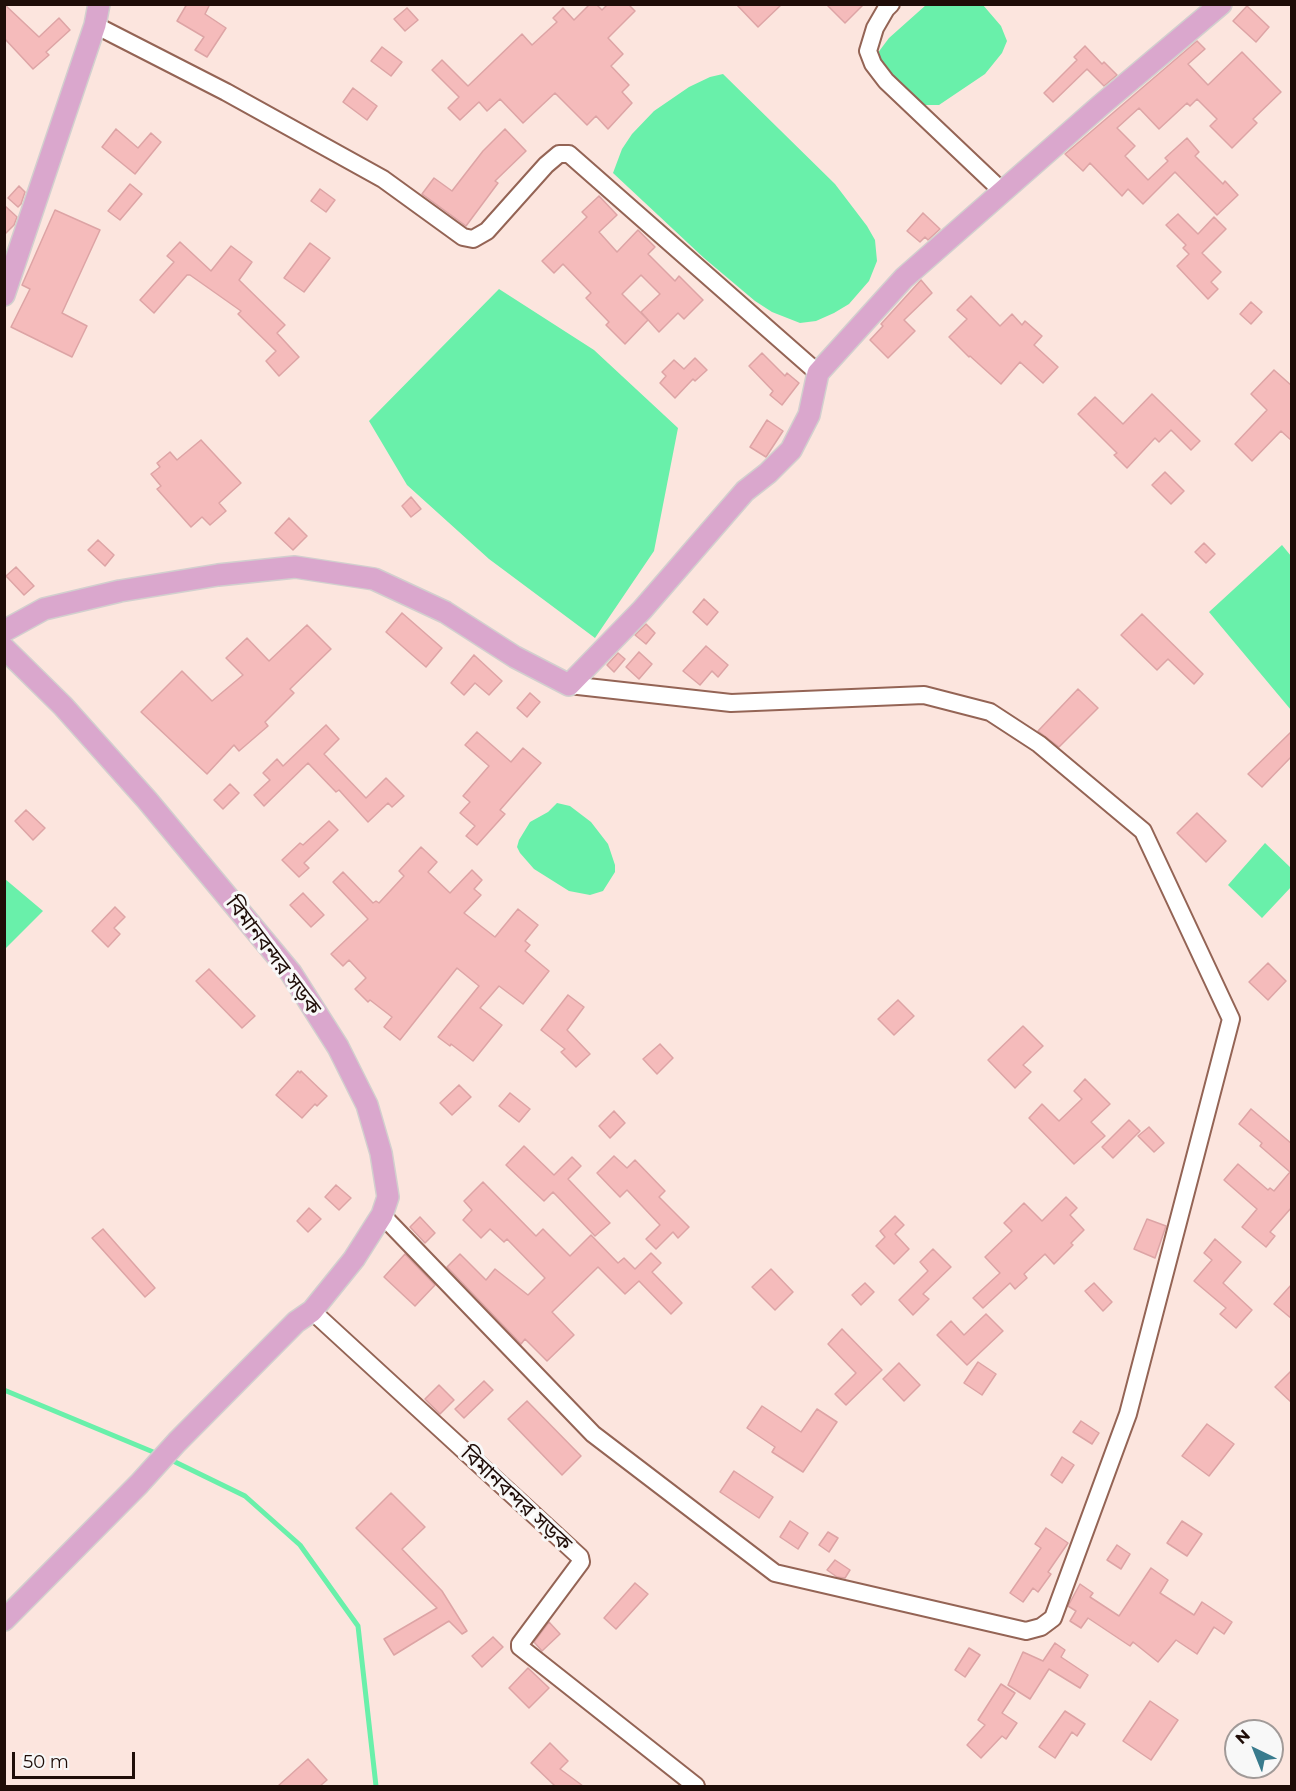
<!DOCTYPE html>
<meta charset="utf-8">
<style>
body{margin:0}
#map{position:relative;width:1296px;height:1791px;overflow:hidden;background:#fce5de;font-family:Montserrat,sans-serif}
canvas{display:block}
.frame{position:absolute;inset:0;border:6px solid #1f0d08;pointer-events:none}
.north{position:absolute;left:1224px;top:1719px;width:60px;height:60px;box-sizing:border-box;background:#f8f8f8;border:2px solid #a19a98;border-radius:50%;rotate:317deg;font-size:16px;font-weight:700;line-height:24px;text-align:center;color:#1f0d08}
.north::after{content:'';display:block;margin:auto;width:21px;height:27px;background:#397b8d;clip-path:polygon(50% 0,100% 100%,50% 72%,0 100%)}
.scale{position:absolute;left:12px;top:1752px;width:123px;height:27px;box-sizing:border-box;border:3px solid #1f0d08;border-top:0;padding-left:8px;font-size:18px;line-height:21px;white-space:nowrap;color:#1f0d08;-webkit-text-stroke:4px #f8f8f8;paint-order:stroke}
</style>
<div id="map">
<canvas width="1296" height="1791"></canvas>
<div class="frame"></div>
<div class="north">N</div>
<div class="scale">50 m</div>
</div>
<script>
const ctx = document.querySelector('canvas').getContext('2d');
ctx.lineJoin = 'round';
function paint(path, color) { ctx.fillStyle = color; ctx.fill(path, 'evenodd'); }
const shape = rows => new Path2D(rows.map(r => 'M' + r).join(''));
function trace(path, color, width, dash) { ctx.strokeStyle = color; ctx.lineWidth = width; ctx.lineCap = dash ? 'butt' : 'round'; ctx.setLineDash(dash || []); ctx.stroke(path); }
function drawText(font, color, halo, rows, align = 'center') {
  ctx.font = font + ' Montserrat,"Noto Sans Bengali",sans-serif'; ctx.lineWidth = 6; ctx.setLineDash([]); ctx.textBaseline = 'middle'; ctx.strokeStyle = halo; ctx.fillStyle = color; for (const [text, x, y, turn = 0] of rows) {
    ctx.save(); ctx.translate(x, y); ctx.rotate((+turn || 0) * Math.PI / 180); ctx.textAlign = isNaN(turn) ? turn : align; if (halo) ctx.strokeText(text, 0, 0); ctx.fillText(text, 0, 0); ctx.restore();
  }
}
paint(shape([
 [926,5,983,5,1001,26,1007,41,1002,53,985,74,939,105,924,105,911,99,887,77,877,54,889,38],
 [723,74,835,184,867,226,875,240,877,261,869,281,849,304,834,313,816,321,800,323,772,312,755,301,704,258,613,173,622,149,632,134,654,111,689,87,710,77],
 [499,289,594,350,678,428,654,551,595,638,489,559,407,485,369,421],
 [1282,545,1291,556,1291,710,1209,612],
 [557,803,570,806,591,822,608,844,615,865,615,872,603,891,590,895,569,891,534,869,520,853,517,847,519,840,530,822,548,812],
 [1265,843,1291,868,1292,886,1262,918,1228,885],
 [5,879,43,911,5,949]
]), '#69f0aa');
trace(shape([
 [4,1390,158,1454],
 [169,1459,245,1496,300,1545,358,1626,376,1786]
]), '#69f0aa', 5);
const building = shape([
 [4,4,39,37,59,18,70,30,46,52,49,55,33,69,4,38,4,4],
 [187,4,210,4,205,14,226,28,207,57,195,50,204,37,177,21,187,4],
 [590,4,596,4,602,10,608,4,628,4,635,11,608,38,623,54,611,66,629,85,622,92,632,103,608,129,596,116,587,125,555,93,523,123,500,99,487,111,479,102,460,120,448,108,459,97,432,70,442,60,468,86,522,34,532,45,557,22,553,18,563,8,574,20,590,4],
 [736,4,782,4,758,27,736,4],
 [826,4,864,4,845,23,826,4],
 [1247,6,1269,27,1256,42,1233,21,1247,6],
 [407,8,418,20,405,31,394,19,407,8],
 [1197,41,1205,49,1188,64,1208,85,1242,52,1281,92,1253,119,1257,123,1232,148,1210,126,1217,119,1197,99,1190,106,1187,103,1159,129,1139,108,1117,128,1135,146,1125,156,1148,180,1168,161,1165,158,1187,138,1199,152,1195,156,1223,184,1225,181,1238,195,1217,215,1175,172,1143,204,1128,189,1122,196,1090,163,1083,171,1065,154,1197,41],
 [1085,46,1102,64,1104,62,1117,75,1104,86,1087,69,1053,102,1044,93,1077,60,1074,57,1085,46],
 [382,47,402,62,391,76,371,61,382,47],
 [353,88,377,106,367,120,343,102,353,88],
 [116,129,138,148,151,133,161,142,135,174,102,147,116,129],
 [505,129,526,151,495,181,498,183,466,226,422,194,434,178,452,191,483,151,505,129],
 [130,184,142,194,120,220,108,211,130,184],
 [19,186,25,192,21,204,18,207,8,198,19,186],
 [320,189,335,200,326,212,311,201,320,189],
 [599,196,617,215,599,232,617,252,638,230,655,247,648,254,675,281,679,276,703,300,684,319,678,313,659,332,641,312,660,294,641,275,622,294,648,320,625,344,606,325,609,322,586,298,591,293,563,264,554,273,542,261,587,217,582,212,599,196],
 [4,205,17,217,14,225,4,235,4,205],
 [55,210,100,230,62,313,87,326,72,357,11,327,30,289,22,285,55,210],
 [923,213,940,229,928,240,925,237,920,242,907,231,923,213],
 [1178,214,1198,234,1214,217,1226,229,1202,253,1221,272,1211,282,1218,289,1208,299,1177,266,1189,254,1183,248,1186,245,1166,225,1178,214],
 [180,242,211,271,231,246,252,262,239,280,285,325,277,333,299,357,279,376,266,361,276,351,238,314,241,311,190,275,187,275,154,313,140,300,174,262,167,256,180,242],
 [310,243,330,258,304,292,284,278,310,243],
 [921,280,932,293,904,320,915,331,888,358,870,340,883,326,881,324,921,280],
 [971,296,1000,326,1012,314,1022,325,1025,321,1042,336,1034,345,1058,367,1043,383,1020,362,1001,384,970,356,969,357,949,337,967,319,957,310,971,296],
 [1251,302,1262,312,1251,324,1240,314,1251,302],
 [762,353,785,376,787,373,799,383,782,405,770,395,773,391,749,366,762,353],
 [695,358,707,370,695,381,693,379,675,398,660,383,666,376,662,372,674,360,684,369,695,358],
 [1274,370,1292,386,1292,441,1281,431,1252,461,1235,444,1267,410,1251,394,1274,370],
 [1152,394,1200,441,1191,450,1171,430,1159,442,1155,438,1127,468,1114,455,1117,453,1078,414,1095,397,1123,424,1152,394],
 [767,420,783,431,766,457,750,447,767,420],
 [201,440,241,483,219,503,226,511,210,525,202,517,191,527,157,489,161,486,151,474,160,467,157,463,170,452,177,460,201,440],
 [1165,472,1184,491,1171,504,1152,485,1165,472],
 [411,497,421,509,411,517,402,506,411,497],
 [289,518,307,536,293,550,275,533,289,518],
 [98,540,114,555,105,566,88,550,98,540],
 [1204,543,1215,554,1206,563,1195,552,1204,543],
 [16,567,34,586,24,595,6,576,16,567],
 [704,599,718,612,707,625,693,612,704,599],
 [402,613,442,648,426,667,386,632,402,613],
 [1142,614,1203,674,1194,684,1168,659,1157,670,1121,635,1142,614],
 [646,624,655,633,646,644,635,635,646,624],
 [307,625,331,649,290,689,294,693,265,722,268,726,239,751,234,745,207,774,141,712,182,671,212,701,243,675,226,658,247,638,269,661,307,625],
 [706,646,728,665,718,677,712,671,700,685,683,671,706,646],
 [639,652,652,664,639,679,626,667,639,652],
 [618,653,625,659,614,672,607,665,618,653],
 [474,655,502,681,489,695,475,683,464,695,451,683,474,655],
 [1078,689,1098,708,1059,747,1038,731,1078,689],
 [530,693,540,702,527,717,517,708,530,693],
 [326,725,339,739,324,754,366,798,386,778,404,796,392,807,388,803,368,822,339,790,336,792,308,763,264,806,254,795,270,780,263,773,277,759,283,766,326,725],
 [1292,731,1292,756,1262,787,1248,774,1292,731],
 [477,732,511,762,523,748,541,763,500,810,505,814,477,845,466,836,475,826,460,813,470,802,463,796,489,766,465,745,477,732],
 [230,784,239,793,223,809,214,800,230,784],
 [26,810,45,828,33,840,15,821,26,810],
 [1197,813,1226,841,1206,862,1177,833,1197,813],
 [329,821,338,830,304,863,309,868,299,877,282,860,300,843,303,845,329,821],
 [421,847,437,862,428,872,450,893,472,870,482,880,474,889,481,895,464,913,495,937,518,909,538,925,525,941,530,945,525,951,549,971,523,1004,499,986,480,1008,502,1025,473,1061,451,1044,450,1046,438,1037,479,986,457,968,400,1040,384,1027,392,1017,370,1000,368,1002,355,989,366,978,349,960,343,966,331,954,368,919,333,882,343,872,373,903,376,901,379,903,404,876,399,871,421,847],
 [303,893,324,915,311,927,290,905,303,893],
 [115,907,125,917,114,928,120,934,108,947,92,931,115,907],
 [1268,963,1286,981,1268,1000,1249,982,1268,963],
 [209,969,255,1016,242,1028,196,981,209,969],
 [568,995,584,1007,567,1030,590,1054,576,1067,561,1052,565,1049,541,1030,568,995],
 [898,1000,914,1016,894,1035,878,1019,898,1000],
 [1023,1026,1043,1046,1023,1065,1031,1072,1015,1088,988,1060,1023,1026],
 [660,1044,673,1058,657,1074,643,1059,660,1044],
 [298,1071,300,1073,301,1071,327,1096,317,1106,315,1104,302,1118,276,1095,298,1071],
 [1085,1079,1110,1104,1091,1122,1105,1136,1074,1164,1029,1118,1042,1104,1059,1121,1082,1099,1074,1091,1085,1079],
 [459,1085,471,1097,452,1115,440,1103,459,1085],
 [510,1093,530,1109,519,1122,499,1106,510,1093],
 [1251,1109,1292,1144,1292,1207,1270,1232,1275,1236,1266,1247,1242,1227,1257,1209,1224,1180,1238,1164,1268,1190,1270,1188,1274,1191,1290,1172,1260,1146,1262,1143,1239,1124,1251,1109],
 [614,1111,625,1123,610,1138,599,1126,614,1111],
 [1129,1120,1140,1131,1113,1158,1102,1147,1129,1120],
 [1149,1127,1164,1143,1154,1152,1138,1136,1149,1127],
 [524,1146,554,1175,572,1157,581,1166,568,1179,610,1223,595,1236,553,1192,544,1201,506,1165,524,1146],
 [614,1156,627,1168,635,1160,665,1191,659,1197,689,1227,678,1238,673,1232,656,1249,646,1239,660,1225,627,1190,620,1197,597,1173,614,1156],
 [483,1182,536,1236,543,1229,570,1256,591,1235,618,1263,624,1258,635,1269,651,1253,661,1263,652,1272,682,1303,671,1314,639,1281,625,1294,598,1267,552,1312,574,1335,547,1361,525,1339,521,1344,447,1267,460,1254,486,1280,495,1269,528,1295,545,1278,507,1239,504,1242,490,1229,481,1238,463,1220,472,1210,464,1201,483,1182],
 [336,1185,351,1198,339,1210,325,1197,336,1185],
 [1066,1197,1077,1208,1070,1215,1084,1230,1071,1243,1073,1245,1054,1264,1045,1254,1024,1274,1027,1278,1015,1289,1010,1283,983,1308,973,1298,1000,1273,985,1257,1012,1231,1004,1223,1024,1203,1042,1221,1066,1197],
 [309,1208,321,1219,308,1232,297,1221,309,1208],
 [895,1216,904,1225,895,1234,909,1249,894,1264,876,1246,885,1237,880,1231,895,1216],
 [420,1217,435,1233,425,1243,410,1227,420,1217],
 [1147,1219,1166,1226,1155,1258,1134,1249,1147,1219],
 [103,1229,155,1288,145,1297,92,1238,103,1229],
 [1215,1239,1241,1262,1223,1283,1252,1310,1236,1328,1220,1314,1226,1308,1194,1281,1212,1260,1204,1253,1215,1239],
 [933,1249,951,1267,923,1294,929,1299,913,1315,899,1300,928,1271,920,1262,933,1249],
 [405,1254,435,1285,415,1306,384,1277,405,1254],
 [771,1269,793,1292,775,1310,752,1287,771,1269],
 [865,1283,874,1292,861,1305,852,1295,865,1283],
 [1094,1283,1112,1302,1103,1311,1085,1291,1094,1283],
 [1292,1284,1292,1319,1274,1304,1292,1284],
 [986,1314,1003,1331,967,1365,937,1335,951,1321,964,1335,986,1314],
 [842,1329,882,1370,846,1405,835,1394,856,1373,828,1344,842,1329],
 [978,1362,996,1374,982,1395,964,1383,978,1362],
 [899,1363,920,1385,904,1401,883,1379,899,1363],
 [1292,1370,1292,1403,1275,1387,1292,1370],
 [484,1381,493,1390,464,1418,455,1409,484,1381],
 [439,1385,454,1400,440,1414,425,1399,439,1385],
 [527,1401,581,1456,562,1475,508,1419,527,1401],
 [762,1406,801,1432,817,1409,837,1422,803,1472,772,1452,775,1447,747,1428,762,1406],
 [1081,1421,1099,1433,1092,1444,1073,1432,1081,1421],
 [1207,1424,1234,1444,1209,1476,1182,1456,1207,1424],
 [1062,1457,1074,1465,1062,1483,1051,1475,1062,1457],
 [734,1471,773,1497,759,1518,720,1492,734,1471],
 [391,1493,425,1527,402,1549,442,1591,467,1631,462,1634,449,1621,394,1655,384,1639,437,1608,356,1528,391,1493],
 [790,1521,808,1533,798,1549,780,1537,790,1521],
 [1182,1521,1202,1534,1187,1556,1167,1543,1182,1521],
 [1046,1528,1068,1543,1048,1572,1051,1574,1038,1592,1033,1588,1023,1602,1010,1593,1041,1548,1035,1544,1046,1528],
 [828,1532,838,1538,829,1552,819,1545,828,1532],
 [1117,1545,1130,1554,1121,1569,1107,1560,1117,1545],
 [835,1560,850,1570,845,1578,837,1577,827,1570,835,1560],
 [1151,1568,1168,1580,1160,1593,1194,1615,1202,1602,1232,1622,1224,1634,1214,1627,1197,1654,1176,1640,1158,1662,1133,1642,1130,1646,1088,1618,1081,1628,1070,1621,1076,1611,1068,1606,1080,1584,1093,1593,1090,1597,1119,1616,1151,1568],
 [635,1583,648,1594,616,1629,604,1618,635,1583],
 [549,1622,560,1634,542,1651,534,1642,549,1622],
 [493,1637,503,1647,482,1667,472,1656,493,1637],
 [1055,1643,1065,1650,1061,1657,1088,1675,1080,1688,1049,1669,1030,1699,1008,1685,1023,1652,1043,1661,1055,1643],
 [969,1648,980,1655,965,1677,955,1670,969,1648],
 [528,1668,549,1688,529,1708,509,1688,528,1668],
 [1001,1684,1015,1693,1002,1713,1017,1723,1006,1739,1002,1736,981,1758,967,1745,985,1725,978,1720,1001,1684],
 [1150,1701,1178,1720,1151,1760,1123,1741,1150,1701],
 [1065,1711,1085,1724,1077,1736,1072,1732,1055,1758,1039,1747,1065,1711],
 [550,1743,568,1761,560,1769,583,1786,555,1786,531,1763,550,1743],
 [308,1759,327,1780,320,1786,278,1786,308,1759]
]);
paint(building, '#f5bbbb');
trace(building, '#dda4a5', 1.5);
const minor = shape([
 [891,4,886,9,875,28,868,51,873,64,886,81,1003,192],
 [95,25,226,92,383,179,463,237,473,239,487,231,546,165,559,154,569,154,818,373],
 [382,1215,593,1434,775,1573,1026,1631,1041,1627,1053,1618,1128,1414,1231,1019,1143,831,1039,744,990,712,924,695,731,703,569,685],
 [312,1311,580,1557,581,1562,520,1644,520,1647,696,1786]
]);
const major = shape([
 [4,295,95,25,99,4],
 [4,631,44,609,120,591,218,575,295,567,374,579,445,612,515,657,569,685,642,610,745,491,768,473,791,450,809,415,818,373,904,278,1101,105,1221,4],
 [4,648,63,706,147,800,291,973,338,1047,367,1105,381,1153,388,1197,382,1215,354,1259,312,1311,296,1322,177,1442,139,1484,4,1620]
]);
trace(minor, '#946455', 20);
trace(major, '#d2cfce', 24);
trace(minor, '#fff', 16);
trace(major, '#daa7cd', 21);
drawText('21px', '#1f0d08', '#f8f8f8', [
 ["বিমানবন্দর সড়ক",273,956,53],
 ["বিমানবন্দর সড়ক",516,1499,43]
]);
</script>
